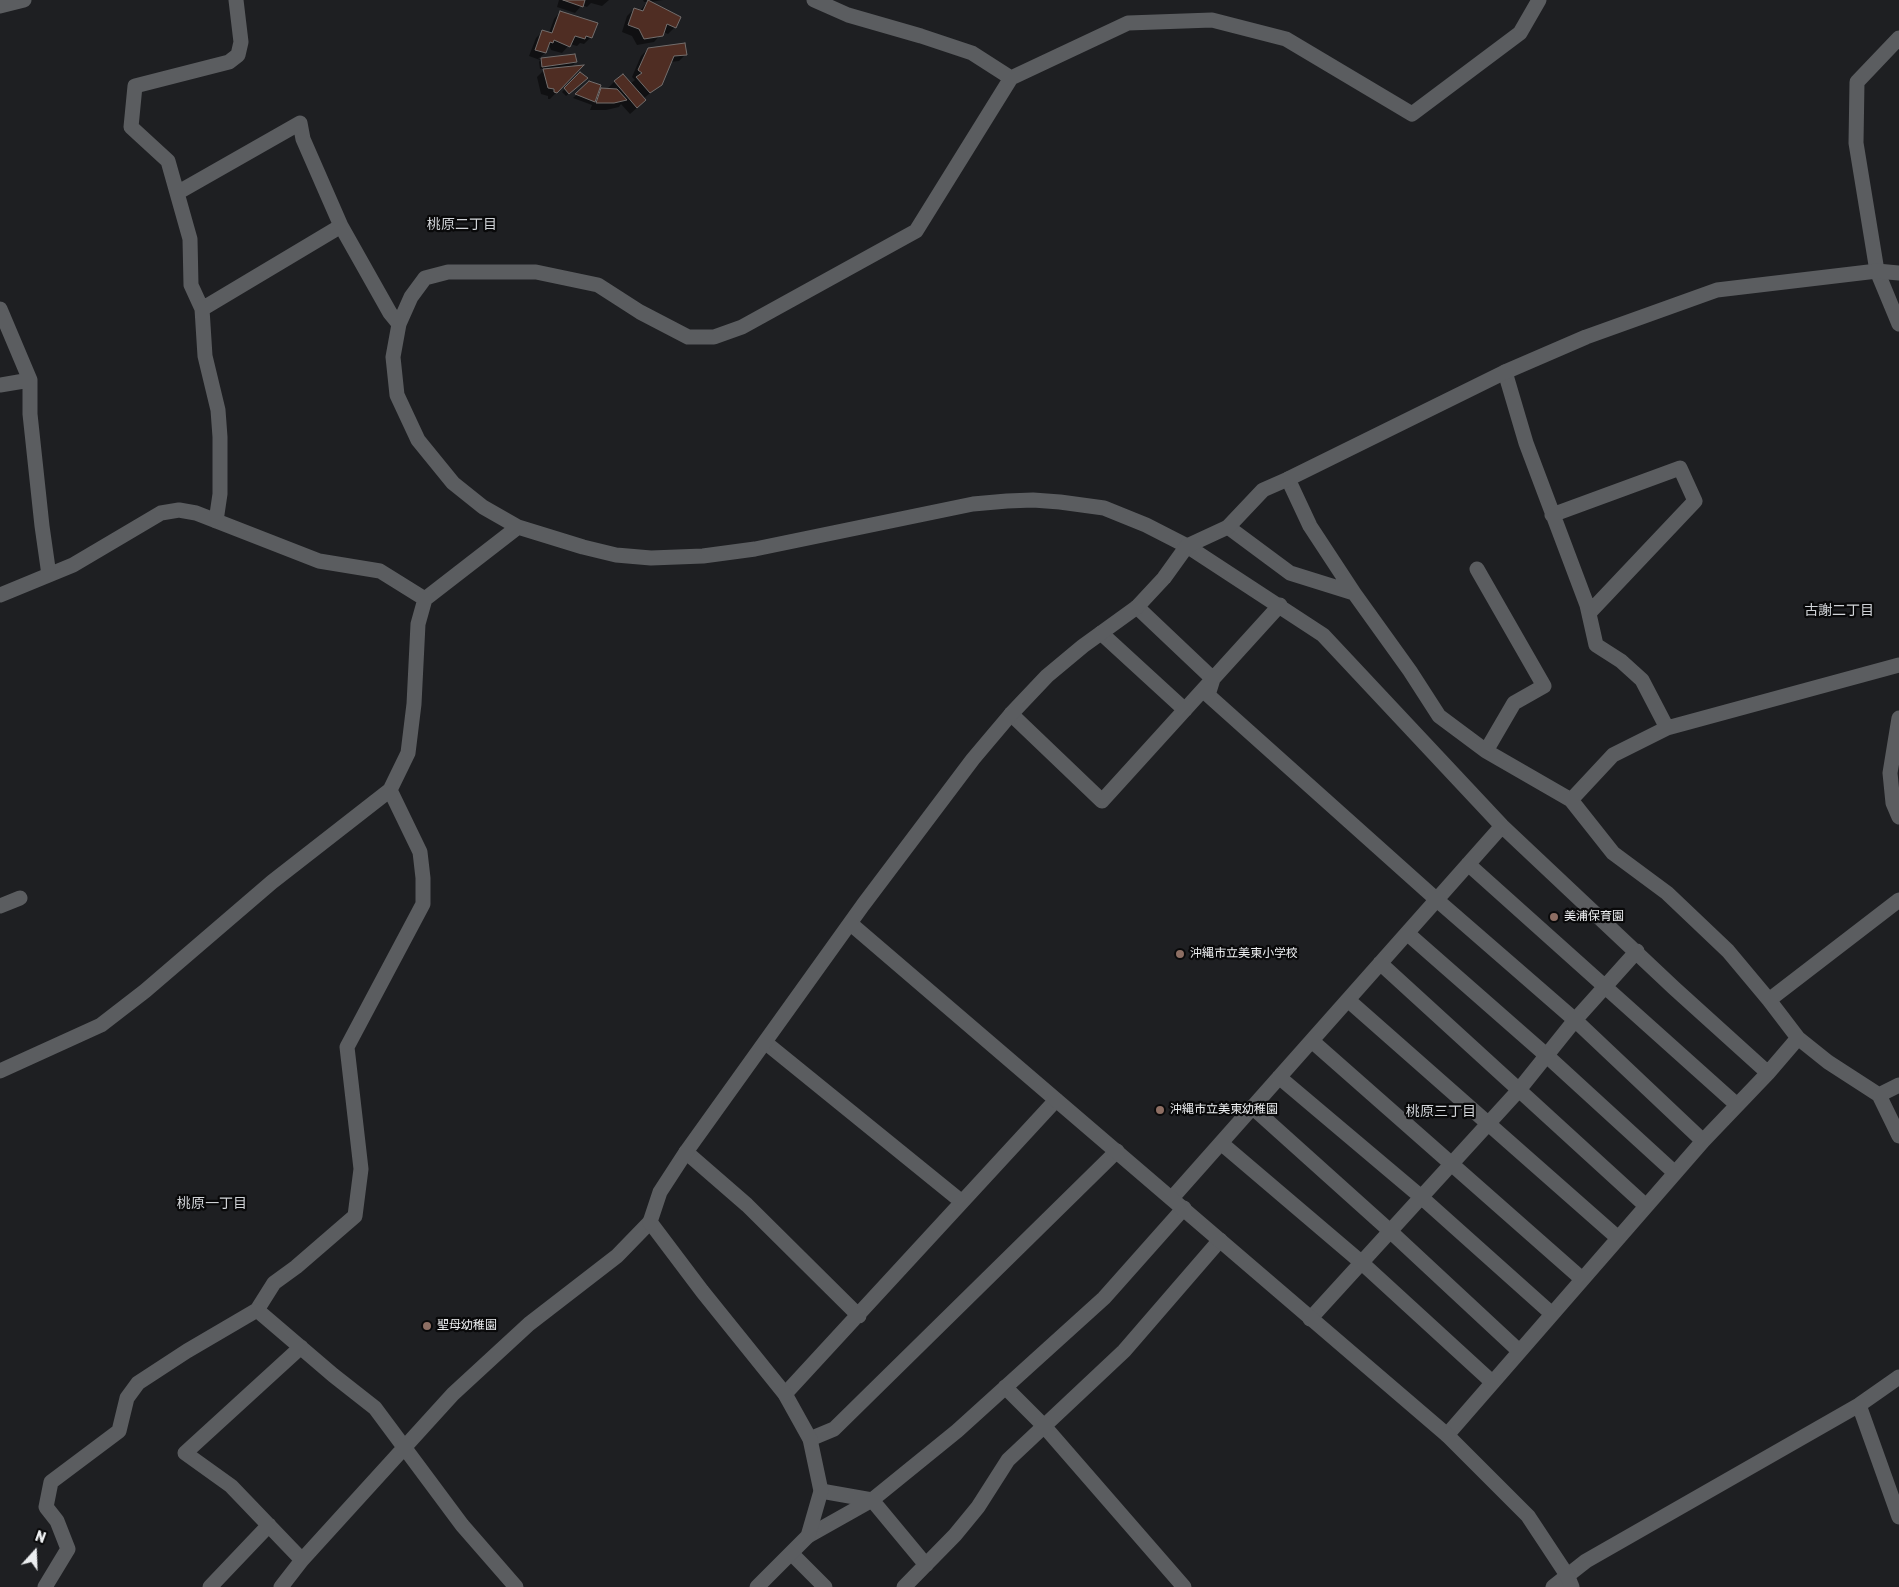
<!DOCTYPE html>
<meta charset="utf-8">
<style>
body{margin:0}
#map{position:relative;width:1899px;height:1587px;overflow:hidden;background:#1e1f22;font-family:Rubik,sans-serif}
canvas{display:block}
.north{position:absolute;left:10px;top:1527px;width:50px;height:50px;-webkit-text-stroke:4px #09090a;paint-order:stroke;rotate:20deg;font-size:14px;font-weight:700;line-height:20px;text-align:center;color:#eceef0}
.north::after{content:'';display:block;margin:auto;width:18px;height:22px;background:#eceef0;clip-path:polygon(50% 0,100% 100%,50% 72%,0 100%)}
</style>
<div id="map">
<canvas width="1899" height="1587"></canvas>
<div class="north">N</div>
</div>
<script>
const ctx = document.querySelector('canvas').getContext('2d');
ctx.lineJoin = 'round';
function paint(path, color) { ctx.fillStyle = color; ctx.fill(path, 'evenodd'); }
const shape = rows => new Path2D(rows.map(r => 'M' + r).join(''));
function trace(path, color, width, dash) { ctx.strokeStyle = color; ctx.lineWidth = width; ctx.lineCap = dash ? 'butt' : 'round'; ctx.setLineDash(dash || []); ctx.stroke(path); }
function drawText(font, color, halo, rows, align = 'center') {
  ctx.font = font + ' Rubik,"Noto Sans JP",sans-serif'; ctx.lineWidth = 4.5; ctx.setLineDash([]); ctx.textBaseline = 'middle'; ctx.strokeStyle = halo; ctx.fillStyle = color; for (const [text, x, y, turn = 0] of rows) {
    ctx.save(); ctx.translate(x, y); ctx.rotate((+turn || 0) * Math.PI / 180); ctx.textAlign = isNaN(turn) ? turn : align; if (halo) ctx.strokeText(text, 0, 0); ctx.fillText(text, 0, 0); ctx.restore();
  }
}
paint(shape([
 [559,0,609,0,602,6,591,3,587,7,582,5,575,13,557,7],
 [643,0,663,0,651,2,675,27,668,34,663,32,654,42,637,45,632,36,622,32,627,16,634,9,640,11,647,2,644,2],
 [560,12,591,37,584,44,580,43,577,46,570,44,562,53,551,50,549,45,545,53,538,59,574,56,576,62,570,68,581,67,550,99,548,99,548,96,541,94,537,77,546,68,540,69,539,62,540,60,529,56,536,38,543,31,549,33,554,19],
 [648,49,686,54,679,61,670,62,661,84,643,99,638,107,630,114,621,104,619,107,606,110,590,110,592,105,573,98,590,82,597,94,601,89,610,90,608,88,615,81,630,84,635,80,632,77,641,56],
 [580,73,583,81,566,96,562,92]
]), '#0007');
const building = shape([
 [563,0,585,0,583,7,563,0],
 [648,0,681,17,676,28,667,24,663,36,644,39,639,29,628,25,634,8,643,11,648,0],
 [560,11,598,23,592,38,586,36,585,39,575,36,570,47,554,40,553,43,550,42,546,53,535,50,542,30,552,33,560,11],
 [685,43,687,55,674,56,662,85,650,93,636,77,642,73,638,70,648,48,685,43],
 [575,54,577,62,542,67,541,58,575,54],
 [584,65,557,93,554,92,554,89,548,88,543,69,584,65],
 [580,72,588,78,569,94,564,88,580,72],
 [623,74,646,100,637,108,614,81,623,74],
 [589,81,601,85,595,102,575,94,589,81],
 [601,88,617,89,627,100,614,103,596,103,601,88]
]);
paint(building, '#4f2d23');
trace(building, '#736e6d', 1);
trace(shape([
 [814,0,848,15,921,36,972,53,1011,78],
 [1539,0,1520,33,1412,114,1286,39,1212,20,1128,23,1011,78,916,231,742,327,714,337,688,337,640,312,598,285,536,272,448,272,425,278,411,297,399,324,393,357,397,395,418,440,453,483,483,507,518,527,583,547,616,555,651,558,703,556,755,549,973,504,1007,501,1033,500,1060,502,1104,508,1146,525,1187,546,1323,635,1502,826,1674,988,1768,1073],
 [0,6,24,0],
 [1899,38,1857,82,1856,143,1877,271,1899,324],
 [177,193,300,123,303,139,341,226,390,313,399,324],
 [0,309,30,380,30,414,42,526,49,575],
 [202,309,191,285,190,239,168,161,131,127,135,86,229,62,238,55,241,42,236,0],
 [1505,372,1526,443,1587,605,1596,645,1621,661,1642,680,1667,728],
 [0,385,30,380],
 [1288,479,1310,526,1354,593,1410,671,1439,716,1486,751,1571,800,1613,853,1667,893,1728,951,1769,1000,1798,1038,1828,1062,1879,1095,1899,1136],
 [1552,515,1680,468,1695,501,1589,613],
 [216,521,220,494,220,437,218,410,205,356,202,309,341,226],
 [1228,527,1290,573,1354,593],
 [1477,569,1544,686,1514,703,1486,751],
 [0,595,73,565,161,513,179,510,196,513,319,561,380,571,425,599],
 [1137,607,1213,679,1208,695,1437,900,1575,1020,1703,1141],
 [1101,633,1185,710],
 [1011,714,1102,801,1280,605],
 [1899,718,1890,773,1893,803,1899,817],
 [1571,800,1613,755,1667,728,1899,665],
 [1468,864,1737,1105],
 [0,906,20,898],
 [1407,933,1546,1055,1675,1173],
 [1380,963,1646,1206],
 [1348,1000,1618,1238],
 [1769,1000,1899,900],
 [1312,1041,1582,1279],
 [766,1043,962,1202],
 [0,1071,101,1025,145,991,272,882,390,790,408,753,414,704,418,624,425,599,518,527],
 [1279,1077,1420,1196,1552,1314],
 [1879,1095,1899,1085],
 [1252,1107,1390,1231,1519,1351],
 [1221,1143,1362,1263,1492,1382],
 [686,1152,747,1205,859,1316],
 [1172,1198,1502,826],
 [257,1310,333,1375,375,1408,462,1525,516,1587],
 [1310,1319,1518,1091,1575,1020,1637,951],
 [301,1347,185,1453,231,1486,302,1560],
 [1005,1387,1044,1426,1184,1587],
 [785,1394,1056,1100],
 [1859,1405,1899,1517],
 [1447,1435,1703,1141,1768,1073,1798,1038],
 [810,1439,834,1429,1117,1151],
 [821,1491,872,1500,957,1431,1104,1298,1184,1208],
 [808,1536,872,1500,926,1565],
 [792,1554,825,1587],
 [45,1587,68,1549,57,1521,46,1507,51,1482,119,1431,127,1398,138,1383,187,1351,257,1310,274,1283,296,1267,355,1216,361,1169,347,1047,423,904,423,878,420,852,390,790],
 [210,1587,269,1525],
 [281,1587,302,1560,453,1394,529,1324,617,1256,650,1222],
 [904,1587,955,1535,978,1507,1008,1460,1124,1351,1220,1240],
 [1553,1587,1586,1561,1859,1405,1899,1377]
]), '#5b5d60', 15);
trace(shape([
 [851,924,1447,1435,1528,1516,1567,1575,1572,1587],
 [757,1587,808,1536,821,1491,810,1439,785,1394,702,1291,650,1222,660,1192,686,1152,863,905,973,759,1011,714,1047,676,1083,646,1137,607,1164,578,1187,546,1228,527,1263,490,1288,479,1505,372,1586,337,1717,290,1877,271,1899,273]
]), '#5b5d60', 15);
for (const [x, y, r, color] of [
 [1554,917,5,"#8d6e63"],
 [1180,954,5,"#8d6e63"],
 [1160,1110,5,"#8d6e63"],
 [427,1326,5,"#8d6e63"]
]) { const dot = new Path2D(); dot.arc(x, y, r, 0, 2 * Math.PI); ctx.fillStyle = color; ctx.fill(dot); trace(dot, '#09090a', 2); }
drawText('12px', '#eceef0', '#09090a', [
 ["美浦保育園",1564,917],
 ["沖縄市立美東小学校",1190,954],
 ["沖縄市立美東幼稚園",1170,1110],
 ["聖母幼稚園",437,1326]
], 'left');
drawText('14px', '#d0d3d7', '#09090a', [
 ["桃原二丁目",462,225],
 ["古謝二丁目",1839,611],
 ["桃原三丁目",1441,1112],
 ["桃原一丁目",212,1204]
]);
</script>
